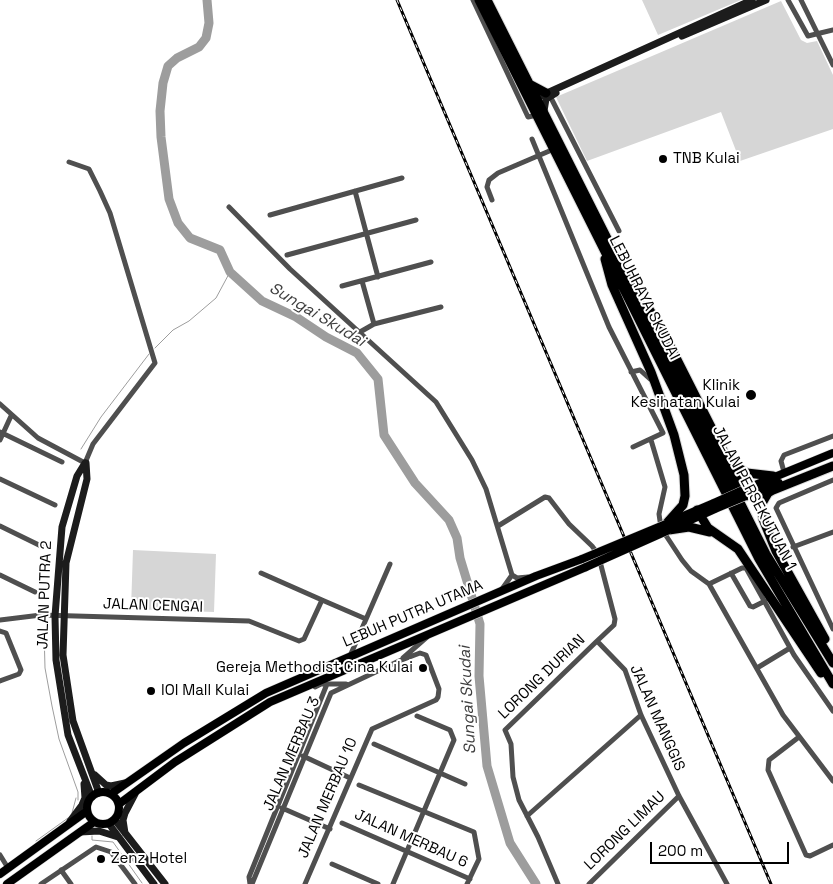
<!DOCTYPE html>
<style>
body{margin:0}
#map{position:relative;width:833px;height:884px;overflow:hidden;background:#fff;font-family:"Space Grotesk",sans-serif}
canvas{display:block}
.scale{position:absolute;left:650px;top:842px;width:139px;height:22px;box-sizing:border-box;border:2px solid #000;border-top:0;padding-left:6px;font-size:15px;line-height:18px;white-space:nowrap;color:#000;-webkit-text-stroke:4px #fff;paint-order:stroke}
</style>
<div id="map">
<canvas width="833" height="884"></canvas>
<div class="scale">200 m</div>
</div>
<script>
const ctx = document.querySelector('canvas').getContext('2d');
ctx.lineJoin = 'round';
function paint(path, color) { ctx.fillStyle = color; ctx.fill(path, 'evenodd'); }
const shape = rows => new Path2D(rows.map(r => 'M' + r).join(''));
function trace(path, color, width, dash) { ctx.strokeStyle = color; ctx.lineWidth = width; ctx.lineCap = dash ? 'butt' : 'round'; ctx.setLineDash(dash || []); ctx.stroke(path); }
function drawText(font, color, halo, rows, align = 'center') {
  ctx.font = font + ' "Space Grotesk",sans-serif'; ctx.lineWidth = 4; ctx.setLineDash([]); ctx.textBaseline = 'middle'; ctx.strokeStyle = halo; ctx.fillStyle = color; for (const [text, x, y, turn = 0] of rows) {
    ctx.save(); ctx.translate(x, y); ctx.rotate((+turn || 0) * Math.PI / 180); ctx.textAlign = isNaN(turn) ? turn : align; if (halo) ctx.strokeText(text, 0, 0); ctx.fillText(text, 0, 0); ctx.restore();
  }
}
paint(shape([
 [642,0,741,0,658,35],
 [781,1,801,40,807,43,817,41,833,75,833,129,740,161,721,112,587,161,556,97],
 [133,550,216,554,214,612,131,609]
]), '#d6d6d6');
trace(shape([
 [155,348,173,330,189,321,216,298,230,272],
 [81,449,101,417,149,354],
 [44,630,45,668,52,706,59,739,78,792,78,800],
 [72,813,76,798],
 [92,836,92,840,113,842,142,883],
 [36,841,68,818]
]), '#9d9d9d', 1);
trace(shape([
 [207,0,209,23,206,38,199,47,177,58,168,66,163,83,160,111,161,137,169,199,178,223,190,238,220,250,230,272,262,301,296,317,326,337,357,353,378,379,384,435,415,483,449,520,457,538,460,558,480,624,479,676,487,766,510,843,536,884]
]), '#9d9d9d', 9);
const primary = shape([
 [743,490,833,453],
 [746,496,779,483],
 [667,523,714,503],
 [675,527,717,508],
 '87 808a16 16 0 1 1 32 0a16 16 0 1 1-32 0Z',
 [111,794,184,743,266,693,536,576,582,559],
 [119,804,175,762,270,702,586,567],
 [0,874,87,811],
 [7,884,94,822]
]);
const highway = shape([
 [479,0,759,559,833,684],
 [487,0,766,554,833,663],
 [531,85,546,93],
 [605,259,612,285,651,372,674,435,684,475,685,496,683,505,666,524],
 [645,303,661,328,746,496],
 [728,462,747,473,773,476],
 [697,510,708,528,738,549,821,673],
 [669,530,689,527,710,532],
 [825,639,776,551,763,519,761,505,768,493,773,490,833,466]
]);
trace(primary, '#dbdbdb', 9);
trace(highway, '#dbdbdb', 11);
trace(shape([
 [473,0,528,117,537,115],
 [788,0,808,36,833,30],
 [801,0,833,65],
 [550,96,619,231],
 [532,139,609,327,663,433,633,447],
 [355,191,378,277],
 [492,200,487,187,489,180,498,173,554,149],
 [229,207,290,269,436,402,472,460,486,489,512,575],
 [270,215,402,178],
 [287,255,416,220],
 [362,281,374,324],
 [342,286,431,262],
 [360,332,374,324,441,307],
 [631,372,640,370,650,379],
 [0,404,38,438,85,463,93,444,155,363,110,213,100,191,89,169,69,162],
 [0,432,62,462],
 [0,440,11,416],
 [651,440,665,487,659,514,661,528,682,560,691,571,709,584],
 [784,472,781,461,784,455,833,436],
 [0,479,55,505],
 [833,480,779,503,776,508,833,629],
 [0,526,43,547],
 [498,526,545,497,549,498,569,524,592,546,598,554,615,619,614,625,597,641,625,670,641,715,679,796,727,884],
 [793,547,833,532],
 [261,573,322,600],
 [731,573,750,606,753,607,765,601],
 [0,575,35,592],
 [512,575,517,578,528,577],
 [502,589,512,575],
 [0,620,41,615,249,621,299,641,304,639,322,600,366,619],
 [0,631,6,633,21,670,19,674,0,681],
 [350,656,390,564],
 [403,658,427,637],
 [757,668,790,648],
 [315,687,321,684,346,684],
 [833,711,794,655,746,568,742,568,709,584,783,715,833,781],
 [799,737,769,760,768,770,806,855,810,856,833,845],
 [374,744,465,784],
 [303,756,350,778],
 [359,785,474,832,479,859,467,884],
 [282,808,330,829],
 [527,816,641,715],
 [342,823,470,879],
 [0,855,8,868],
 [332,864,378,884],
 [61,870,71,884],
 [41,884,96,847,111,852,135,884],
 [250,884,249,877,327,684],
 [252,884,331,693,399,661,420,653,426,655,439,689,438,697,436,700,372,729,305,884],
 [393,884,454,740,450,730,417,716],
 [558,884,538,837,519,800,513,777,511,744,505,730,597,641],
 [589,884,679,796]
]), '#4f4f4f', 5);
trace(shape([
 [682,36,766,0],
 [534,102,536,98,752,0],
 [544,111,546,99,556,93],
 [85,463,77,476,62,527,55,616,56,660,68,735,92,797],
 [86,463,87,479,66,563,63,655,73,721,99,793],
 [95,775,106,785,111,786,125,783],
 [115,820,165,884],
 [70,821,82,805,85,798,84,784],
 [109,824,154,884],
 [80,832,99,831,118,837],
 [125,833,123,820,125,813,135,794]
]), '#1c1c1c', 7);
trace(primary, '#000', 8);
trace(highway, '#000', 9);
const rail = shape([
 [397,0,771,884]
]);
trace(rail, '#000', 3);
trace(rail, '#fff', 1, [4]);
const primaryBridge = shape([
 [714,503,743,490],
 [717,508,746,496],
 [582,559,666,524],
 [586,567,669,530]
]);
trace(primaryBridge, '#dbdbdb', 9, []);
trace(primaryBridge, '#000', 8);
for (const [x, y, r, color] of [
 [663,159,5,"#000"],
 [751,395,6,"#000"],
 [423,668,5,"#000"],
 [151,691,5,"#000"],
 [101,859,5,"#000"]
]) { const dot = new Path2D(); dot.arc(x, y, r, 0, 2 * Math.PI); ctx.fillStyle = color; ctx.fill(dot); trace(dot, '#fff', 2); }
drawText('15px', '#000', '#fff', [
 ["TNB Kulai",673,159],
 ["Klinik",740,386,"right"],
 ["Kesihatan Kulai",740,403,"right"],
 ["Gereja Methodist Cina Kulai",413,668,"right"],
 ["IOI Mall Kulai",161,691],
 ["Zenz Hotel",111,859]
], 'left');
drawText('15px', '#000', '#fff', [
 ["LEBUHRAYA SKUDAI",644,298,63],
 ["JALAN PERSEKUTUAN 1",754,498,62],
 ["JALAN PUTRA 2",45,595,-88],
 ["JALAN CENGAI",153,606,2],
 ["LEBUH PUTRA UTAMA",413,614,-23],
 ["LORONG DURIAN",542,677,-44],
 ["JALAN MANGGIS",657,718,66],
 ["JALAN MERBAU 3",292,754,-67],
 ["JALAN MERBAU 10",328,798,-67],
 ["LORONG LIMAU",625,831,-44],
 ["JALAN MERBAU 6",411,839,24]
]);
drawText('italic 16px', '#3e3e3e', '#fff', [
 ["Sungai Skudai",317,315,31],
 ["Sungai Skudai",468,700,-93]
]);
</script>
